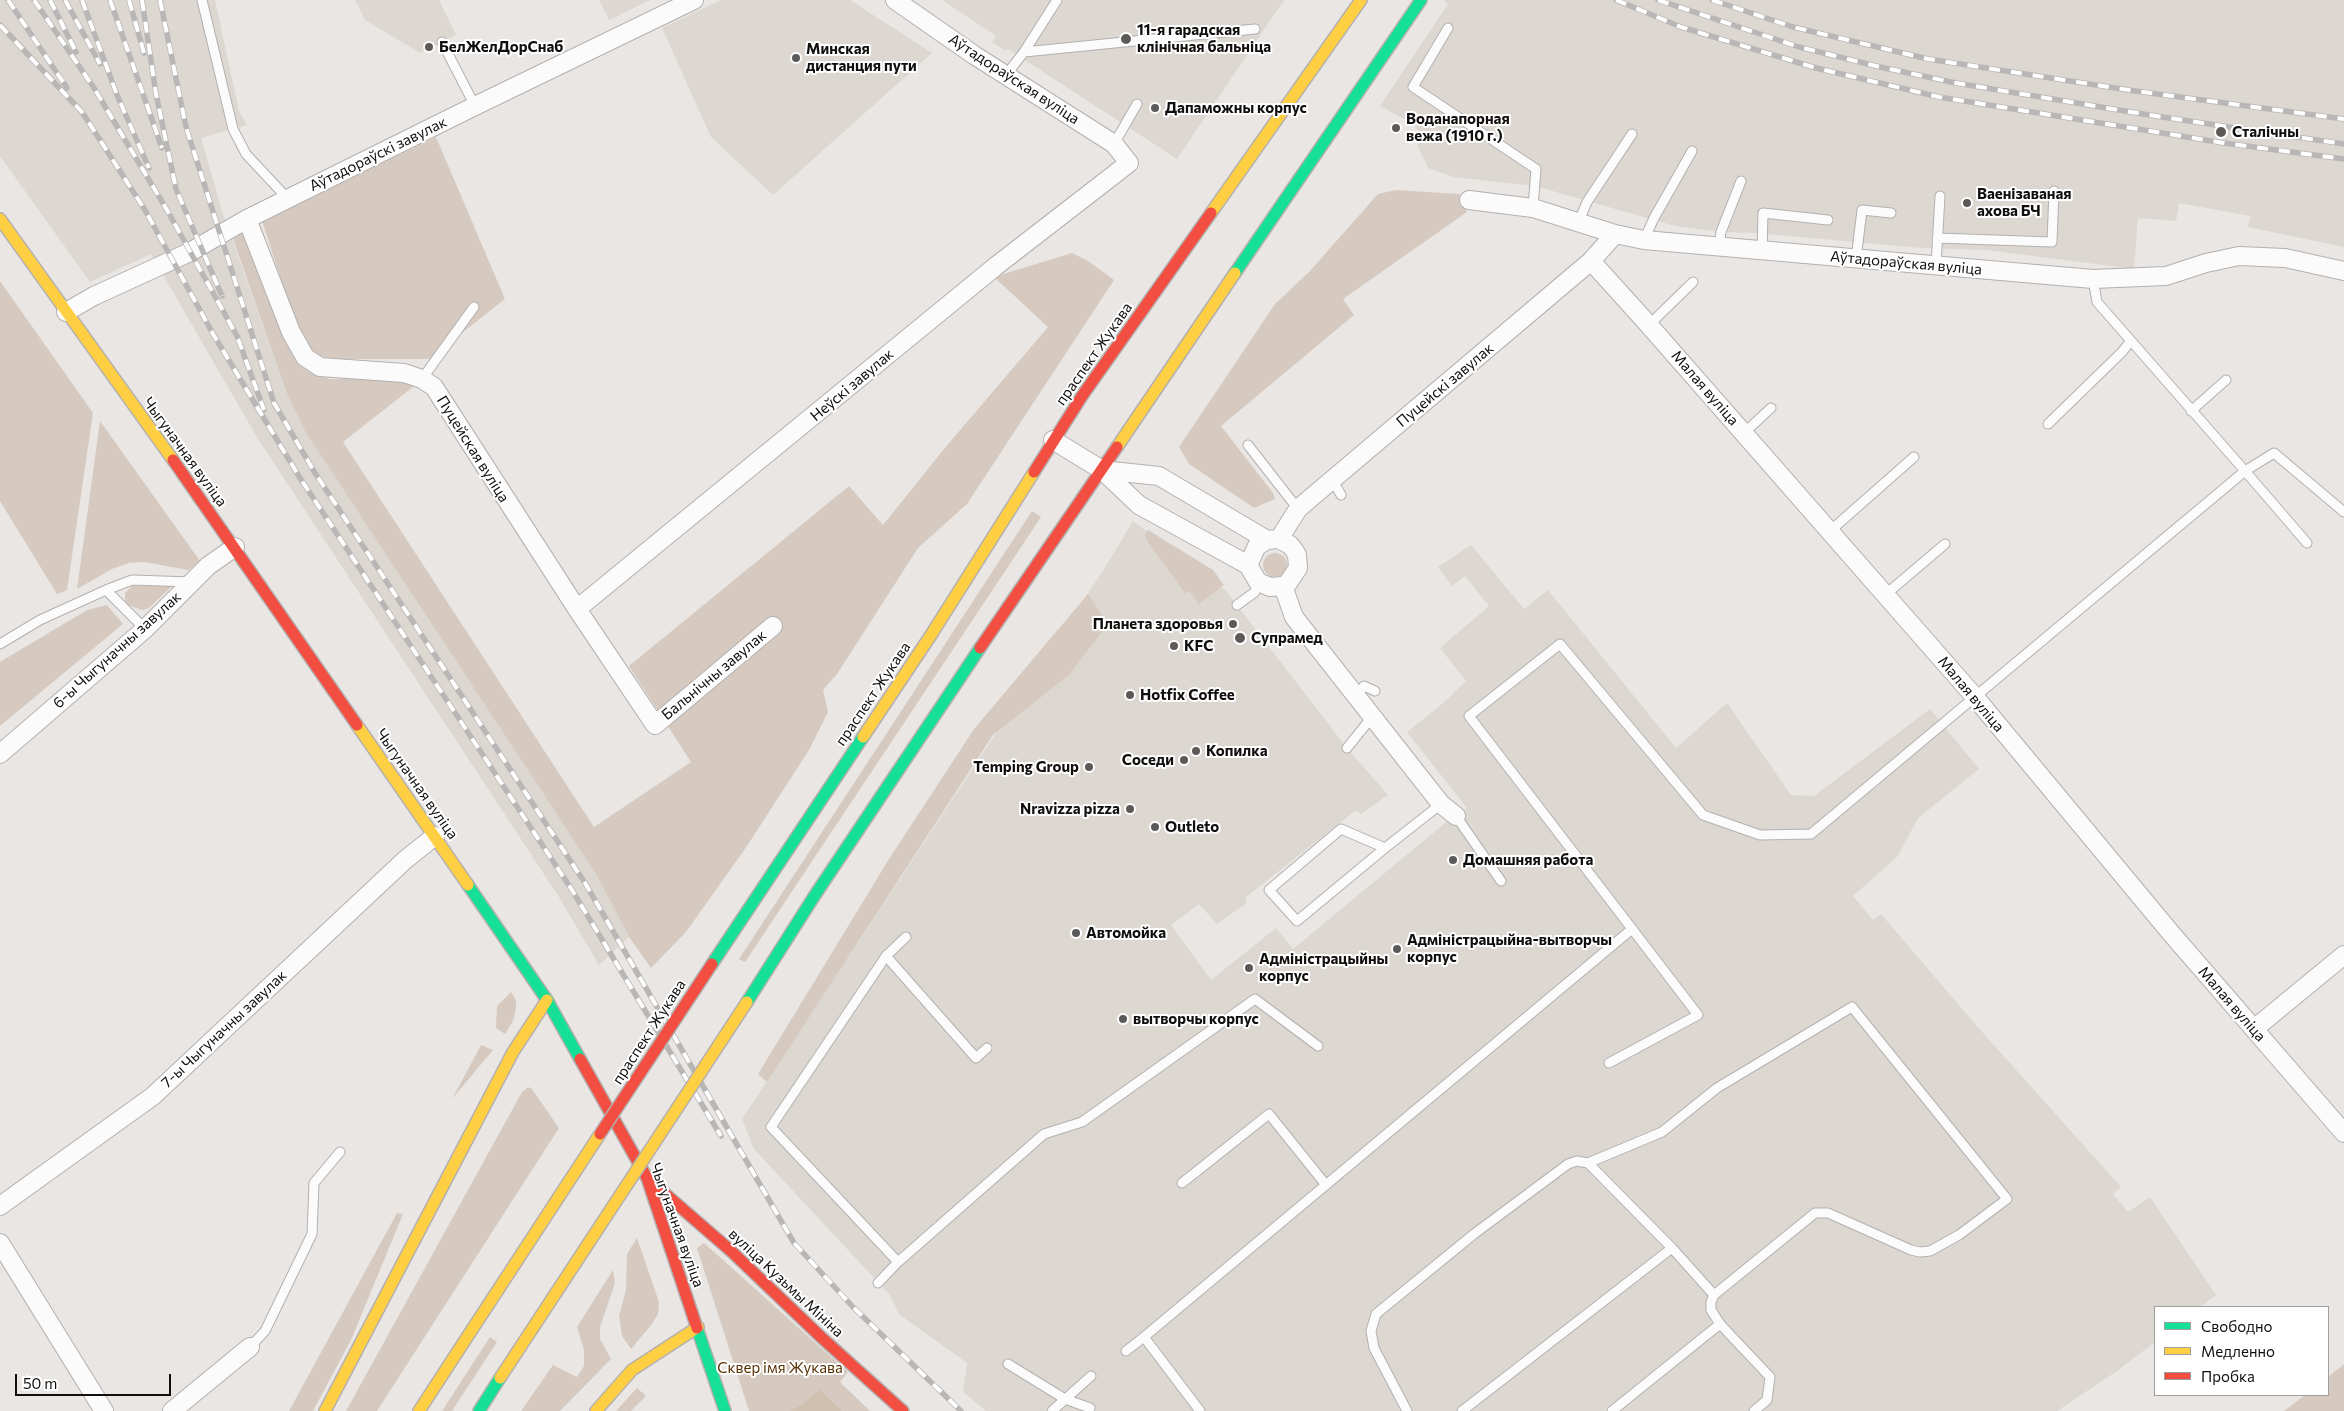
<!DOCTYPE html>
<meta charset="utf-8">
<style>
body{margin:0}
#map{position:relative;width:2344px;height:1411px;overflow:hidden;background:#e9e6e4;font-family:Commissioner,sans-serif}
canvas{display:block}
.legend{position:absolute;left:2154px;top:1306px;width:175px;height:90px;box-sizing:border-box;background:#fff;border:1px solid #9f9f9f;margin:0;padding:6px 9px;list-style:none;font-size:15px;color:#100f0e}
.legend li{display:flex;align-items:center;gap:10px;height:25px}
.legend b{width:25px;border:1px solid #9f9f9f}
.scale{position:absolute;left:15px;top:1374px;width:156px;height:22px;box-sizing:border-box;border:2px solid #100f0e;border-top:0;padding-left:6px;font-size:15px;line-height:18px;white-space:nowrap;color:#100f0e;-webkit-text-stroke:4px #fff;paint-order:stroke}
</style>
<div id="map">
<canvas width="2344" height="1411"></canvas>
<ul class="legend">
<li><b style="height:6px;background:#16e098"></b>Свободно</li>
<li><b style="height:6px;background:#ffcf43"></b>Медленно</li>
<li><b style="height:6px;background:#f24e42"></b>Пробка</li>
</ul>
<div class="scale">50 m</div>
</div>
<script>
const ctx = document.querySelector('canvas').getContext('2d');
ctx.lineJoin = 'round';
function paint(path, color) { ctx.fillStyle = color; ctx.fill(path, 'evenodd'); }
const shape = rows => new Path2D(rows.map(r => 'M' + r).join(''));
function trace(path, color, width, dash) { ctx.strokeStyle = color; ctx.lineWidth = width; ctx.lineCap = dash ? 'butt' : 'round'; ctx.setLineDash(dash || []); ctx.stroke(path); }
function drawText(font, color, halo, rows, align = 'center') {
  ctx.font = font + ' Commissioner,sans-serif'; ctx.lineWidth = 4; ctx.setLineDash([]); ctx.textBaseline = 'middle'; ctx.strokeStyle = halo; ctx.fillStyle = color; for (const [text, x, y, turn = 0] of rows) {
    ctx.save(); ctx.translate(x, y); ctx.rotate((+turn || 0) * Math.PI / 180); ctx.textAlign = isNaN(turn) ? turn : align; if (halo) ctx.strokeText(text, 0, 0); ctx.fillText(text, 0, 0); ctx.restore();
  }
}
paint(shape([
 [0,0,215,0,239,111,247,125,201,138,223,214,287,394,306,433,596,874,629,937,599,965,559,897,258,439,151,254,90,282,0,156],
 [355,0,439,0,456,35,420,53,365,20],
 [599,0,650,0,609,20],
 [721,0,850,0,932,53,773,195,711,137,662,28],
 [942,0,1284,0,1177,159,1008,49,1006,51,992,42,996,36],
 [1443,0,2344,0,2344,247,2248,227,2250,216,2179,203,2176,221,2138,218,2134,269,1987,250,1921,248,1756,233,1721,232,1675,226,1535,186,1454,177,1428,168,1417,145,1419,134,1414,124,1380,106,1448,4],
 [1133,521,1226,591,1347,748,1388,795,1361,814,1356,810,1245,898,1247,903,1217,924,1199,904,1171,925,1211,980,1276,928,1293,949,1444,824,1467,808,1407,732,1442,704,1466,681,1440,648,1489,606,1465,576,1452,586,1438,567,1471,545,1524,609,1548,590,1676,748,1727,703,1791,795,1814,796,1930,709,1979,769,1918,818,1898,856,1853,896,1873,920,1881,914,1975,1024,2121,1187,2113,1194,2128,1212,2150,1197,2216,1295,2200,1307,2155,1307,2155,1342,2117,1371,2057,1411,986,1411,963,1392,967,1363,900,1315,889,1294,754,1149,742,1119,1104,569]
]), '#ddd7d1');
paint(shape([
 [436,137,505,299,429,359,339,359,318,356,303,343,296,326,262,221],
 [1396,190,1459,194,1467,212,1343,299,1354,315,1221,426,1273,493,1275,499,1254,508,1189,464,1179,447,1275,304,1309,272,1378,194],
 [244,230,285,342,299,365,311,373,330,379,400,379,418,383,343,442,594,827,691,762,629,666,849,486,883,525,944,449,1048,327,994,277,1072,253,1088,261,1114,280,967,504,918,548,837,674,823,690,828,712,809,750,747,846,686,932,651,968,629,937,596,874,306,433,287,394,232,236],
 [0,281,93,413,67,590,57,594,0,501],
 [100,421,200,561,188,570,144,562,129,563,112,569,77,589],
 [1032,511,1041,517,745,962,739,959],
 [1148,530,1213,570,1224,585,1199,604,1189,591,1185,593,1147,541,1145,535],
 '1263 565a12 12 0 1 1 24 0a12 12 0 1 1-24 0Z',
 [132,586,172,586,149,608,142,610,128,605,125,600,125,593],
 [1088,594,1108,624,1069,675,993,735,767,1082,758,1074,889,859,974,729],
 [107,605,123,624,0,726,0,662,87,610],
 [511,992,516,1000,516,1009,513,1021,505,1034,496,1028,497,1006],
 [481,1045,493,1050,452,1099],
 [528,1087,532,1089,559,1128,377,1411,346,1411,522,1092],
 [397,1213,403,1214,351,1340,313,1411,289,1411],
 [637,1238,659,1302,658,1314,652,1324,631,1349,622,1336,619,1316,626,1290,627,1254],
 [704,1243,848,1372,840,1382,870,1411,749,1411,697,1248],
 [613,1270,615,1283,600,1327,600,1339,611,1359,560,1411,521,1411,553,1365,577,1377,584,1366,584,1350,577,1327],
 [490,1337,497,1342,452,1411,442,1411],
 [2344,1364,2344,1411,2284,1411,2305,1395,2328,1395,2328,1377],
 [637,1388,646,1396,631,1411,616,1411]
]), '#d6cac0');
paint(shape([
 [820,1390,842,1411,790,1411,803,1404]
]), '#d0c0b0');
const lane = shape([
 [202,0,233,129,246,154,288,199],
 [1448,28,1413,87,1536,169,1533,208],
 [442,42,475,106],
 [1024,52,1057,0],
 [1006,75,1024,52,1255,29],
 [1114,144,1137,104],
 [1579,221,1587,202,1632,134],
 [1937,238,2052,242,2054,191],
 [1644,240,1654,218,1692,151],
 [1719,247,1721,232,1741,181],
 [1762,251,1763,213,1828,220],
 [1856,259,1862,210,1891,213],
 [1936,265,1940,196],
 [1649,325,1693,282],
 [422,379,474,307],
 [2191,411,2226,380],
 [2048,424,2122,352,2130,342],
 [1744,433,1771,408],
 [1248,445,1298,509],
 [1332,479,1341,495],
 [1830,531,1914,457],
 [2307,543,2245,471,2274,453,2344,512],
 [106,590,132,580,192,582],
 [1885,595,1945,544],
 [1237,605,1255,592,1258,582],
 [0,644,40,620,106,590,145,629],
 [1355,696,1364,686,1375,691],
 [1347,748,1372,717],
 [1456,816,1501,881],
 [1385,848,1341,829,1269,890,1297,921,1385,848,1441,804],
 [906,937,886,956,771,1127,898,1262,1044,1134,1082,1122,1255,999,1318,1046],
 [886,956,976,1058,987,1048],
 [1609,1063,1698,1015,1469,716,1560,644,1703,815,1760,835,1811,834,2245,471,2097,302,2093,279],
 [1588,1163,1662,1132,1717,1088,1852,1007,2007,1199,1959,1235,1930,1251,1920,1252,1911,1250,1828,1213,1815,1213,1714,1295,1711,1302,1711,1310,1720,1324,1770,1377,1767,1400,1754,1411],
 [1182,1183,1269,1114,1326,1185],
 [878,1283,898,1262],
 [250,1347,265,1331,312,1234,314,1183,340,1152],
 [1126,1351,1144,1337],
 [1008,1364,1065,1399,1090,1408],
 [1052,1411,1091,1376],
 [1200,1411,1144,1337,1632,929],
 [1407,1411,1374,1348,1371,1331,1376,1314,1474,1234,1568,1164,1577,1161,1588,1163,1672,1248,1714,1295],
 [1462,1411,1672,1248],
 [1612,1411,1720,1324]
]);
const street = shape([
 [1469,200,1533,208,1615,234,1644,240,2093,279,2166,276,2206,263,2239,256,2285,258,2344,271],
 [247,219,291,332,305,357,320,367,404,373,422,379,434,387,577,609,655,725,773,626],
 [1591,261,1647,323,1974,696,2170,932,2344,1133],
 [66,312,94,296,190,252,247,219,475,106,694,0],
 [1053,440,1102,470,1139,505,1248,565],
 [1102,470,1159,476,1267,540],
 [1279,539,1298,509,1313,496,1591,261,1615,234],
 [1279,539,1290,545,1294,550,1297,555,1298,568,1288,583,1283,586,1270,587,1258,582,1248,565,1257,546,1267,540,1279,539],
 [1283,586,1294,617,1441,804,1456,816],
 [577,609,996,266,1129,163,1114,144,974,55,895,0],
 [0,754,145,629,208,566,235,547],
 [2254,1029,2344,955],
 [0,1206,153,1096,405,860,435,836],
 [0,1243,104,1411],
 [172,1411,250,1347]
]);
const fast = shape([
 [1235,273,1421,0],
 [468,885,547,1000,580,1059],
 [712,964,863,737],
 [747,1002,815,895,980,648],
 [697,1328,725,1411],
 [479,1411,500,1378]
]);
const slow = shape([
 [1211,213,1361,0],
 [0,219,173,460],
 [1117,447,1235,273],
 [357,725,468,885],
 [863,737,931,635,1034,472],
 [325,1411,513,1052,547,1000],
 [419,1411,458,1351],
 [596,1411,632,1370,698,1327]
]);
const jam = shape([
 [173,460,357,725],
 [1034,472,1082,396,1211,213],
 [980,648,1117,447],
 [580,1059,647,1178,697,1328],
 [648,1179,731,1251,822,1338,903,1411]
]);
trace(lane, '#b3b0af', 11);
trace(street, '#b3b0af', 20);
trace(fast, '#b3b0af', 14);
trace(slow, '#b3b0af', 14);
trace(jam, '#b3b0af', 14);
trace(lane, '#fcfbfb', 9);
trace(street, '#fcfbfb', 18);
trace(fast, '#16e098', 11);
trace(slow, '#ffcf43', 11);
trace(jam, '#f24e42', 11);
const rail = shape([
 [8,0,67,88],
 [34,0,94,88,167,210,237,336,264,410],
 [50,0,76,52],
 [65,0,100,64],
 [82,0,117,95,149,168],
 [110,0,162,148],
 [129,0,144,53],
 [142,0,156,94,176,189,222,296],
 [160,0,186,127,274,403,315,473,585,883,794,1243,853,1307,961,1411],
 [1616,0,1681,27,1816,68,1939,97,2224,143,2344,159],
 [1658,0,1799,47,1880,67,1956,83,2149,115,2344,144],
 [1712,0,1793,27,1928,59,2135,91,2344,119],
 [0,25,82,112,145,210,213,334,300,478,572,890,721,1136]
]);
trace(rail, '#b8b7b6', 5.5);
trace(rail, '#fff', 4, [11]);
const slowBridge = shape([
 [458,1351,600,1134],
 [500,1378,747,1002]
]);
const jamBridge = shape([
 [600,1134,712,964]
]);
trace(slowBridge, '#b3b0af', 14, []);
trace(jamBridge, '#b3b0af', 14, []);
trace(slowBridge, '#ffcf43', 11);
trace(jamBridge, '#f24e42', 11);
for (const [x, y, r, color] of [
 [1126,39,6,"#5c5a59"],
 [429,47,5,"#5c5a59"],
 [796,58,5,"#5c5a59"],
 [1155,108,5,"#5c5a59"],
 [1396,128,5,"#5c5a59"],
 [2221,132,6,"#5c5a59"],
 [1967,203,5,"#5c5a59"],
 [1233,624,5,"#5c5a59"],
 [1240,638,6,"#5c5a59"],
 [1174,646,5,"#5c5a59"],
 [1130,695,5,"#5c5a59"],
 [1196,751,5,"#5c5a59"],
 [1184,760,5,"#5c5a59"],
 [1089,767,5,"#5c5a59"],
 [1130,809,5,"#5c5a59"],
 [1155,827,5,"#5c5a59"],
 [1453,860,5,"#5c5a59"],
 [1076,933,5,"#5c5a59"],
 [1397,949,5,"#5c5a59"],
 [1249,968,5,"#5c5a59"],
 [1123,1019,5,"#5c5a59"]
]) { const dot = new Path2D(); dot.arc(x, y, r, 0, 2 * Math.PI); ctx.fillStyle = color; ctx.fill(dot); trace(dot, '#fff', 2); }
drawText('bold 15px', '#100f0e', '#fff', [
 ["11-я гарадская",1137,30],
 ["клінічная бальніца",1137,47],
 ["БелЖелДорСнаб",439,47],
 ["Минская",806,49],
 ["дистанция пути",806,66],
 ["Дапаможны корпус",1165,108],
 ["Воданапорная",1406,119],
 ["вежа (1910 г.)",1406,136],
 ["Сталічны",2232,132],
 ["Ваенізаваная",1977,194],
 ["ахова БЧ",1977,211],
 ["Планета здоровья",1223,624,"right"],
 ["Супрамед",1251,638],
 ["KFC",1184,646],
 ["Hotfix Coffee",1140,695],
 ["Копилка",1206,751],
 ["Соседи",1174,760,"right"],
 ["Temping Group",1079,767,"right"],
 ["Nravizza pizza",1120,809,"right"],
 ["Outleto",1165,827],
 ["Домашняя работа",1463,860],
 ["Автомойка",1086,933],
 ["Адміністрацыйна-вытворчы",1407,940],
 ["корпус",1407,957],
 ["Адміністрацыйны",1259,959],
 ["корпус",1259,976],
 ["вытворчы корпус",1133,1019]
], 'left');
drawText('15px', '#100f0e', '#fff', [
 ["Аўтадораўская вуліца",1014,79,33],
 ["Аўтадораўскі завулак",378,154,-26],
 ["Аўтадораўская вуліца",1906,263,5],
 ["праспект Жукава",1094,354,-55],
 ["Неўскі завулак",852,385,-40],
 ["Пуцейскі завулак",1445,385,-40],
 ["Малая вуліца",1705,388,49],
 ["Пуцейская вуліца",473,449,58],
 ["Чыгуначная вуліца",185,452,54],
 ["6-ы Чыгуначны завулак",117,650,-42],
 ["Бальнічны завулак",714,675,-40],
 ["праспект Жукава",873,694,-56],
 ["Малая вуліца",1971,694,50],
 ["Чыгуначная вуліца",417,784,55],
 ["Малая вуліца",2232,1004,49],
 ["7-ы Чыгуначны завулак",224,1029,-43],
 ["праспект Жукава",649,1032,-57],
 ["Чыгуначная вуліца",677,1225,70],
 ["вуліца Кузьмы Мініна",786,1283,43]
]);
drawText('15px', '#583102', '#fff', [
 ["Сквер імя Жукава",780,1368]
]);
</script>
